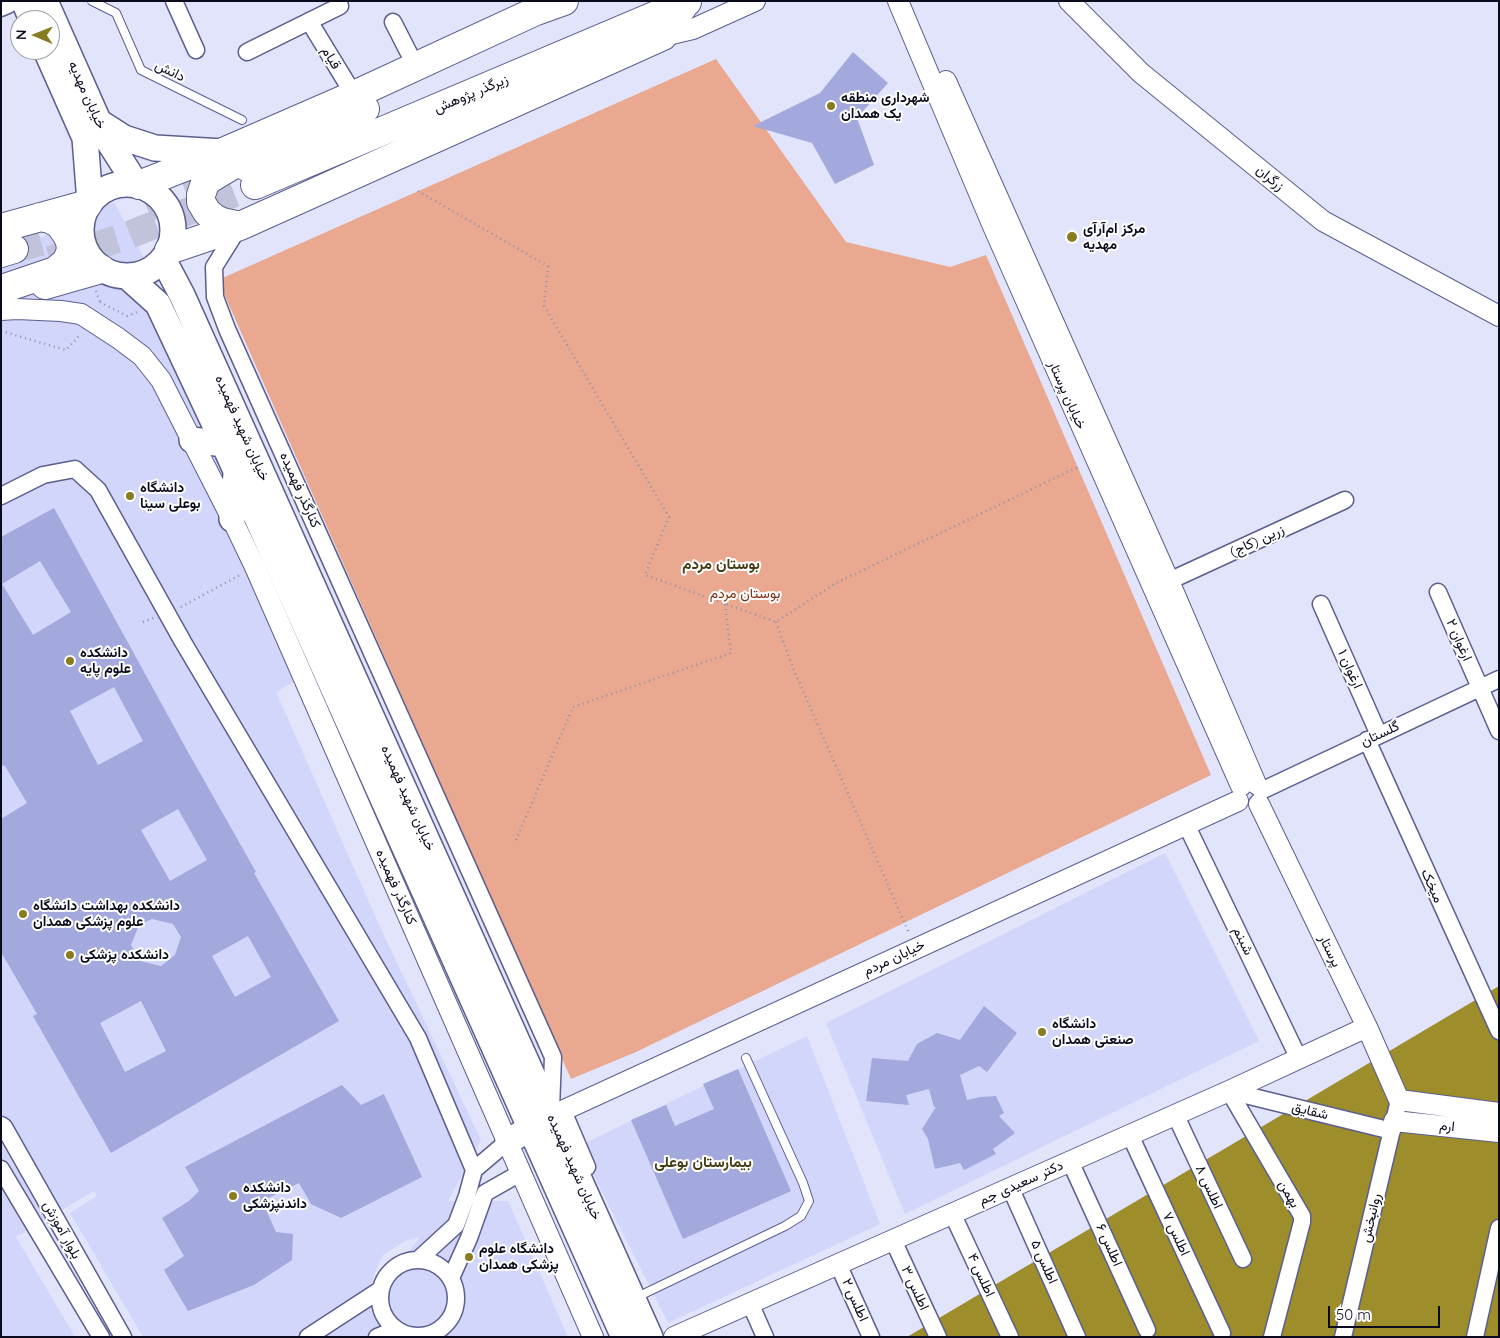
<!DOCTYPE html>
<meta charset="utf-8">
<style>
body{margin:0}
#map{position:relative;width:1500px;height:1338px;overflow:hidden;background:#e1e4fb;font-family:Quicksand,sans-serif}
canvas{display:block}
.frame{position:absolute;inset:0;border:2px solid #0a0b1d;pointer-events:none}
.north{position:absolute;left:10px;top:10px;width:50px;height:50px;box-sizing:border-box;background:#fff;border:1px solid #9d9da5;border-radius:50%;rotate:271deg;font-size:14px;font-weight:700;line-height:20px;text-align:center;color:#0a0b1d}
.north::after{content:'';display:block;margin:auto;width:18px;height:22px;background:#897b20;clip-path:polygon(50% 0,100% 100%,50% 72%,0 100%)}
.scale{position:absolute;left:1328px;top:1306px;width:112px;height:22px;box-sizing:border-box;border:2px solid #0a0b1d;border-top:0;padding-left:6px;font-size:15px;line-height:18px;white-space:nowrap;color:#0a0b1d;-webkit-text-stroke:4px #fff;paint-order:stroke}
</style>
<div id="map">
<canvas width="1500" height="1338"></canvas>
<div class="frame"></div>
<div class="north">N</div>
<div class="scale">50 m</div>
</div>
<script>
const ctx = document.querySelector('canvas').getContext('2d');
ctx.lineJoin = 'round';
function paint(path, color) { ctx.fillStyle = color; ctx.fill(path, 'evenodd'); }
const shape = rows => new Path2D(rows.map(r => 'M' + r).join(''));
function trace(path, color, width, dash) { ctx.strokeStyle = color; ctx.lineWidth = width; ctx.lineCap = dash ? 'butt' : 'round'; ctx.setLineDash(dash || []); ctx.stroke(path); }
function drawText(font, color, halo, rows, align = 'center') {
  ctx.font = font + ' Quicksand,Vazirmatn,sans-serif'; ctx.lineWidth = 4; ctx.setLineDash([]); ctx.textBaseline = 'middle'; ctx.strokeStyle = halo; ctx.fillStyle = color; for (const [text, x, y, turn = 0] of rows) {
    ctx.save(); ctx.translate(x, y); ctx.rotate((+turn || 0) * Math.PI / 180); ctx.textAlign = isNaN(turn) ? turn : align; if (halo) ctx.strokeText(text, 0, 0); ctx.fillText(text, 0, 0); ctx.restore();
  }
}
paint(shape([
 [114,202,184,334,333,659,276,692,380,927,481,1140,448,1201,508,1201,568,1337,143,1337,70,1213,97,1196,94,1191,16,1237,75,1337,1,1337,1,257],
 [420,1237,360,1312,299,1332,365,1293,371,1285,375,1272,383,1255,405,1241],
 [1165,853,1259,1041,905,1214,826,1023],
 [807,1036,880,1224,668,1323,579,1146]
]), '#d2d6fb');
paint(shape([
 [716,59,846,242,950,267,986,255,1211,775,636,1052,571,1079,218,280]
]), '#eaa891');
paint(shape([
 [1499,986,1499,1337,907,1337]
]), '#9d8d2b');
paint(shape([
 [853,52,888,83,857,118,874,165,835,184,812,143,753,126,820,93],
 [54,508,188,752,256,872,254,873,339,1021,111,1153,33,1016,37,1014,1,952,1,819,27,803,5,766,1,765,1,537],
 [40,561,71,612,33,635,2,584],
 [114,687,143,741,98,765,70,711],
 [178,809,207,860,170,881,141,830],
 [152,919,173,924,181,937,175,955,161,966,140,961,131,945,139,925],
 [248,936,271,977,235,997,212,956],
 [141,1001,166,1051,125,1072,100,1023],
 [984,1006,1017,1033,987,1072,979,1066,960,1075,967,1100,980,1097,996,1096,1004,1113,999,1116,1015,1133,993,1149,996,1154,964,1170,960,1163,935,1169,928,1139,922,1129,936,1107,934,1107,929,1089,906,1095,909,1105,866,1101,872,1058,908,1061,917,1044,937,1033,960,1040],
 [738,1069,791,1191,683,1239,631,1120,666,1105,675,1126,714,1109,703,1084],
 [342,1085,361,1105,384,1094,422,1177,341,1218,311,1204,299,1183,262,1201,276,1232,293,1234,292,1260,254,1285,188,1311,164,1270,184,1256,162,1218,189,1201,199,1191,185,1167]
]), '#a3a8dd');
trace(shape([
 [147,208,223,177],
 [14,249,88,229],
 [50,260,124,237,255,185]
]), '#c1c3da', 28, [28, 14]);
const service = shape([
 [92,1,116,13,141,70,242,120],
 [635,1298,785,1226,801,1216,809,1201,803,1183,746,1058]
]);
const minor = shape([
 [174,1,196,50],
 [1,8,8,5],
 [309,21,354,95],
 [393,22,416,67],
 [247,52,340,6],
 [239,227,214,267,215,297,227,329,553,1057,551,1109],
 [1,496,43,475,75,469,98,490,183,642,418,1038,474,1170],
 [1169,581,1345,500],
 [1438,592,1499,731],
 [1321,604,1379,735],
 [1367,740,1499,1031],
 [1261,791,1499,679],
 [1186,824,1299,1059],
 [1229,1091,1302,1216,1302,1222,1272,1337],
 [1229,1091,1392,1131],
 [563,1111,587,1167],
 [1175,1114,1243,1259],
 [1,1125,4,1127,123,1337],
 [1130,1135,1222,1333],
 [1070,1161,1147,1330],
 [1,1169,101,1337],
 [1010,1187,1077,1337],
 [952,1213,1010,1337],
 [893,1240,938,1337],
 [419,1259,456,1225,467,1196,474,1170,508,1141],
 '380 1298a38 38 0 1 1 76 0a38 38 0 1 1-76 0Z',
 [838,1264,871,1337],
 [451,1278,469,1238,485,1193,522,1172],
 [750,1303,765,1337],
 [308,1337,380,1290],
 [377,1337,396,1329],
 [1343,1337,1399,1100],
 [1475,1337,1499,1228]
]);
const tertiary = shape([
 [898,1,992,224,1241,786],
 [1069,1,1141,73,1323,221,1499,316],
 [663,36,693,29,755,1],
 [946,81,1169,581,1256,784],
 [1,310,17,309,61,311,81,314,118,338,142,356,161,380,232,519,255,567,593,1337],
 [1259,804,1367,1027,1399,1100,1499,1113],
 [551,1116,1238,801],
 [1394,1121,1499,1132],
 [674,1337,1229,1091,1367,1027]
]);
const primary = shape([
 [24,1,32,20],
 [45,1,104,134,136,184],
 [46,50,85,138,90,202],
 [99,122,124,138,155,148,223,152],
 '81 230a46 46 0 1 1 92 0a46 46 0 1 1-92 0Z',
 [163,259,182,295,650,1337],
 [128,277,158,304,224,444,624,1337],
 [192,440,224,444],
 [232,519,236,474],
 [508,1141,530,1129]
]);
const trunk = shape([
 [247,167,365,109],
 [139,185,223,152,354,95,536,11,564,1],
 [255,185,687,2],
 [240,226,222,222,214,218,207,212,201,202,201,195,205,183,211,178,243,159],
 [1,228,88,204],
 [169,250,240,226,663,36,686,2],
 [1,253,14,249],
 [45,285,101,269],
 [1,292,5,288,55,271,66,262,71,251,70,241,65,232,59,224,50,219,40,217]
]);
trace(service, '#5b5e8e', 10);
trace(minor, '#5b5e8e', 19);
trace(tertiary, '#5b5e8e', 22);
trace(primary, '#5b5e8e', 28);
trace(trunk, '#5b5e8e', 30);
trace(shape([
 [418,191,548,266,544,306,669,517,645,575,776,622,836,583,1080,466],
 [96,291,100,302,99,305],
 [100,302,127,316,137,312],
 [1,331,66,350,81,334],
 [181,607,240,575],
 [143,622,154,618],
 [776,622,793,668,909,933],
 [516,840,573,707,731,653,725,604]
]), '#9092a7', 2.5, [1, 4]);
trace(service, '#fff', 8);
trace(minor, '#fff', 16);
trace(tertiary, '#fff', 20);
trace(primary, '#fff', 25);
trace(trunk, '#fff', 28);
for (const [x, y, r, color] of [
 [831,106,5,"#897b20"],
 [1072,237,6,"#897b20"],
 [130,496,5,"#897b20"],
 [70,661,5,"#897b20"],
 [23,914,5,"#897b20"],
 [70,955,5,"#897b20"],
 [1042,1032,5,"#897b20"],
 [233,1196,5,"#897b20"],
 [469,1257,5,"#897b20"]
]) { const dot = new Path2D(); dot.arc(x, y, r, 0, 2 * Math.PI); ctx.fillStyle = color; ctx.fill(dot); trace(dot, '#fff', 2); }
drawText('14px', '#0a0b1d', '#fff', [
 ["قیام",331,58,59],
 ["دانش",170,71,26],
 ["زیرگذر پژوهش",471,94,-23],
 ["خیابان مهدیه",87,95,66],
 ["زرگران",1270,178,39],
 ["خیابان پرستار",1067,395,66],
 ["خیابان شهید فهمیده",242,428,66],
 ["کنارگذر فهمیده",300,490,66],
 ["زرین (کاج)",1257,541,-25],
 ["ارغوان ۲",1459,640,66],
 ["ارغوان ۱",1350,669,66],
 ["گلستان",1380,734,-25],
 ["خیابان شهید فهمیده",408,798,66],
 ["میخک",1432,886,66],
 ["کنارگذر فهمیده",396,887,66],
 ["شبنم",1243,941,64],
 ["پرستار",1330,951,64],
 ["خیابان مردم",894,958,-25],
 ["شقایق",1310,1111,14],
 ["ارم",1447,1126,6],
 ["خیابان شهید فهمیده",574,1167,66],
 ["دکتر سعیدی جم",1021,1183,-24],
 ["اطلس ۸",1209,1187,65],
 ["بهمن",1289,1194,60],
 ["روانبخش",1371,1218,-77],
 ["بلوار آموزش",62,1230,61],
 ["اطلس ۷",1176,1234,65],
 ["اطلس ۶",1109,1245,66],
 ["اطلس ۵",1044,1262,66],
 ["اطلس ۴",981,1275,65],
 ["اطلس ۳",915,1288,65],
 ["اطلس ۲",855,1300,66]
]);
drawText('bold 14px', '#0a0b1d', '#fff', [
 ["شهرداری منطقه",841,98],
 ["یک همدان",841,114],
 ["مرکز ام‌آر‌آی",1083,229],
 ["مهدیه",1083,245],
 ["دانشگاه",140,488],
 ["بوعلی سینا",140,504],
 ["دانشکده",80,653],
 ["علوم پایه",80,669],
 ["دانشکده بهداشت دانشگاه",33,906],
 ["علوم پزشکی همدان",33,922],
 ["دانشکده پزشکی",80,955],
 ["دانشگاه",1052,1024],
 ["صنعتی همدان",1052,1040],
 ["دانشکده",243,1188],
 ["داندنپزشکی",243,1204],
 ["دانشگاه علوم",479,1249],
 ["پزشکی همدان",479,1265]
], 'left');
drawText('14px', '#7d2e0f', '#fff', [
 ["بوستان مردم",745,594]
]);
drawText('bold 15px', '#433c12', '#fff', [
 ["بوستان مردم",721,564],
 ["بیمارستان بوعلی",703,1162]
]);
</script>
